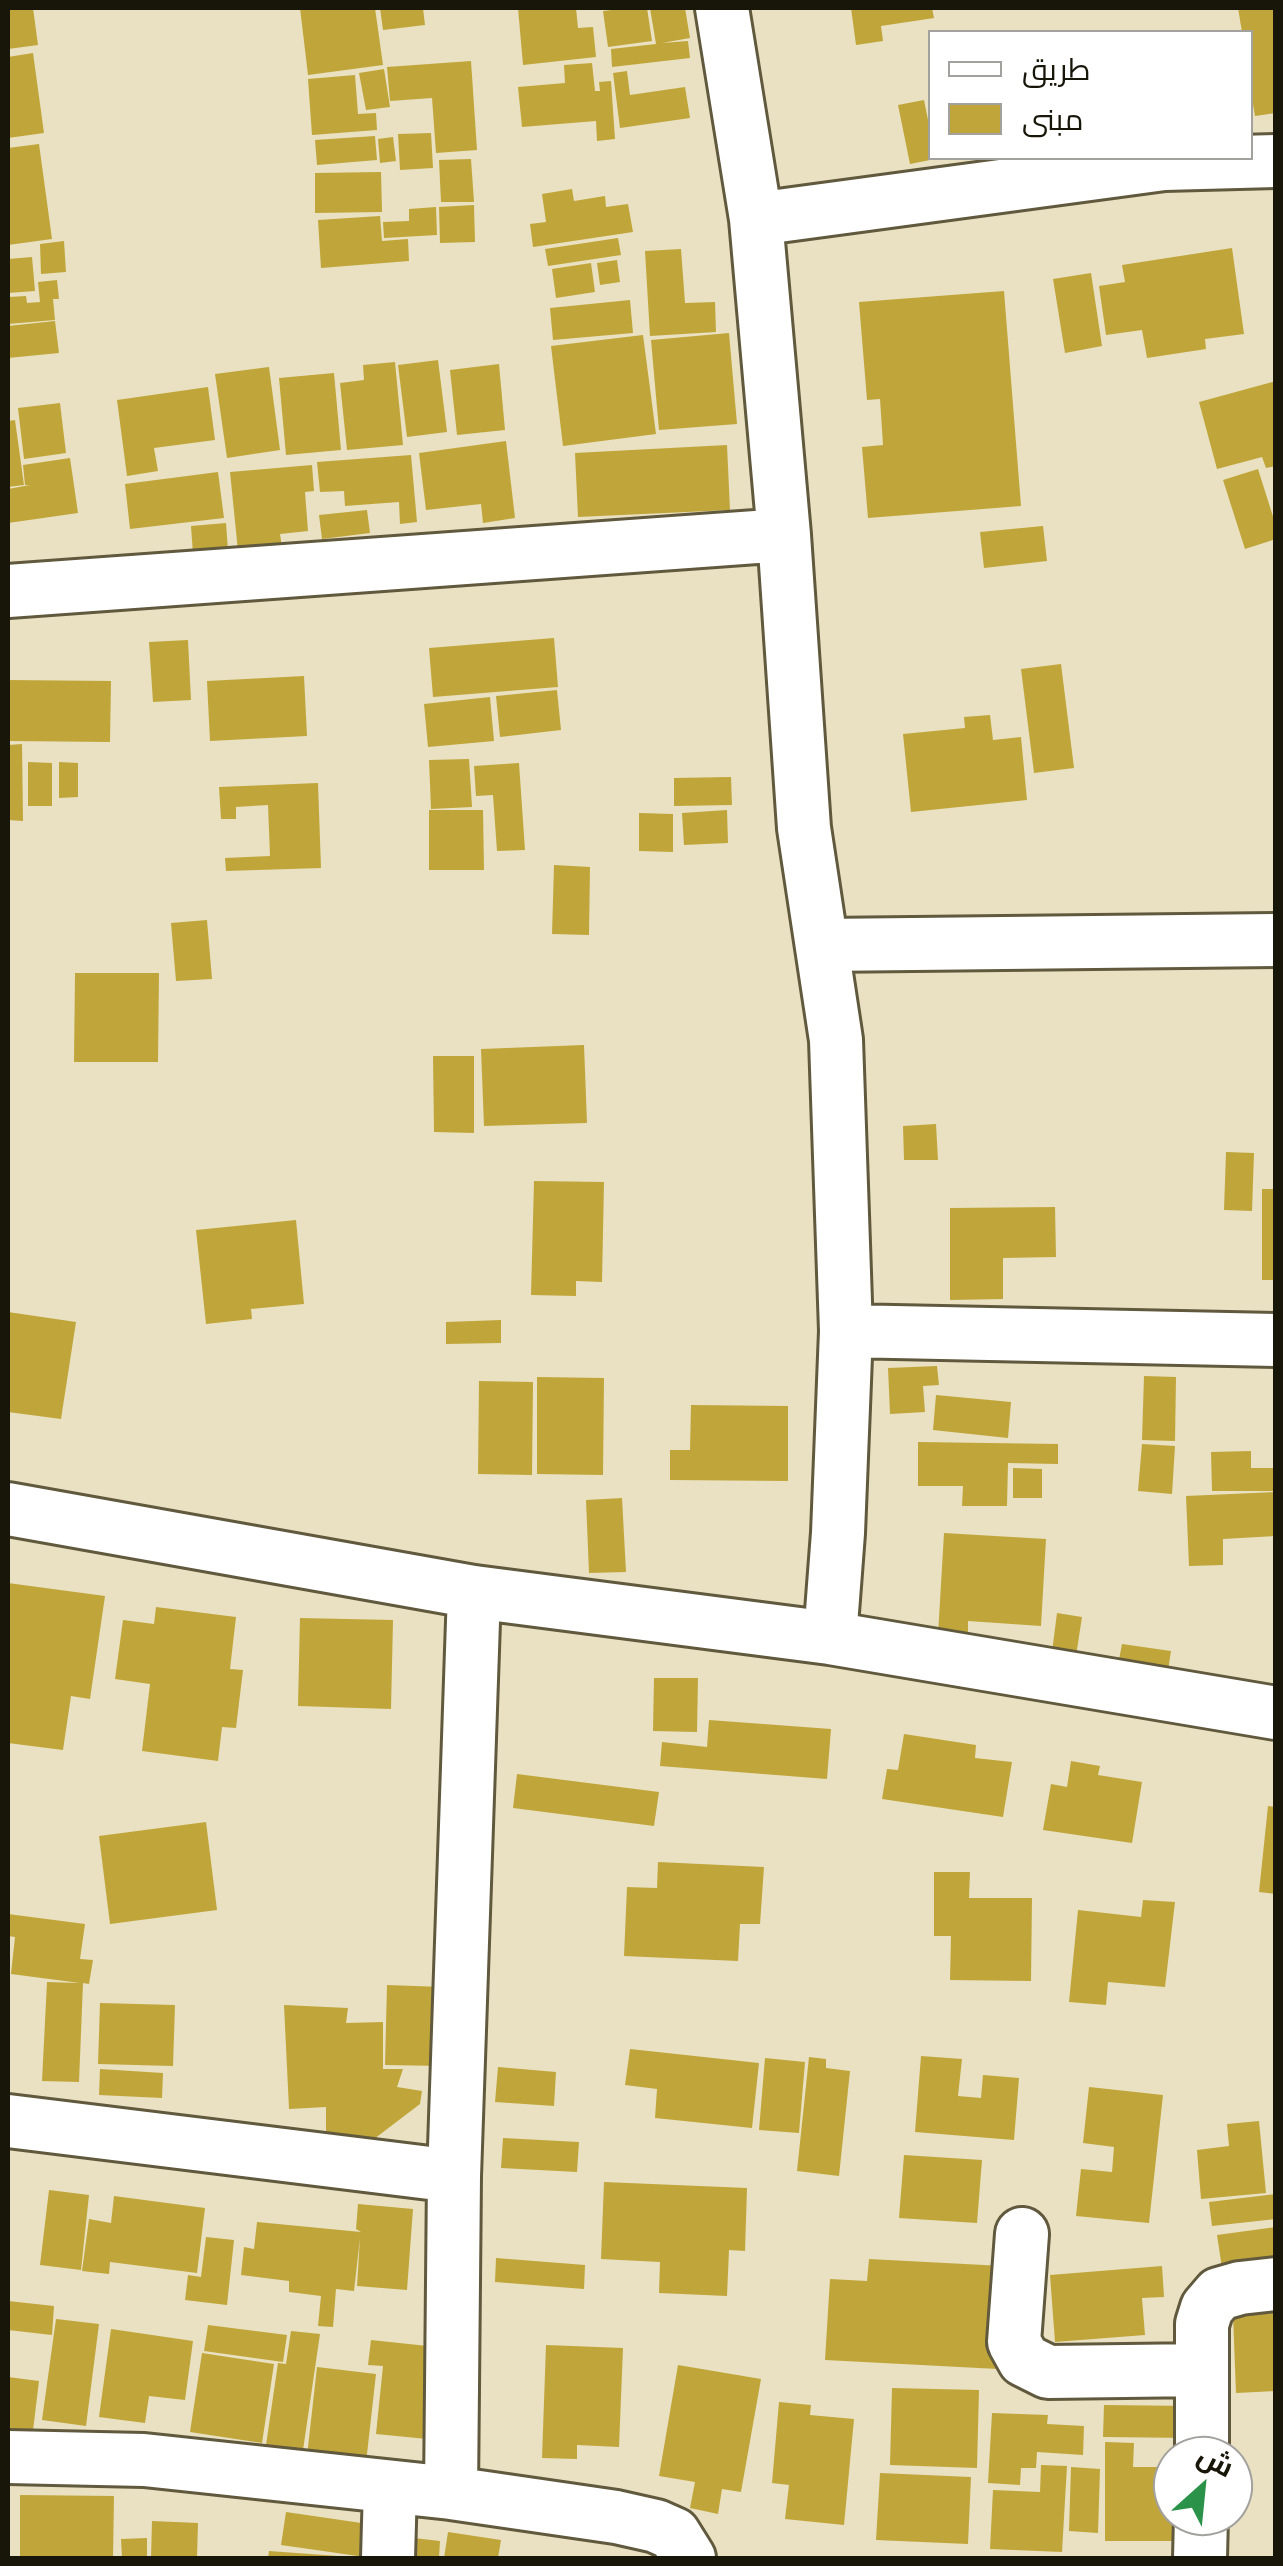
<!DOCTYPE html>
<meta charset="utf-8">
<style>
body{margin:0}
#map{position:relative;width:1283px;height:2566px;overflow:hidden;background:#e9e1c1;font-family:"Space Grotesk",Cairo,sans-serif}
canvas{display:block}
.frame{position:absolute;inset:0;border:10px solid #181509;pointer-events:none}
.legend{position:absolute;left:928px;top:30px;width:325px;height:130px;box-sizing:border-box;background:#fff;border:2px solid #a3a19d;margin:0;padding:12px 18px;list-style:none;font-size:30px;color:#181509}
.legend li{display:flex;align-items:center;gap:20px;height:50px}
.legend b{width:50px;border:2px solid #a3a19d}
.north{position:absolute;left:1153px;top:2436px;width:100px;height:100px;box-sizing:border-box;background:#fff;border:2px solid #a3a19d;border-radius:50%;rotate:27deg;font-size:28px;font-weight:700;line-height:40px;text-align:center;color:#181509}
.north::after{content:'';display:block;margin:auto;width:35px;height:45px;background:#2a9249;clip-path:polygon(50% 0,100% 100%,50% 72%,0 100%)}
</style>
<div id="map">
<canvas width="1283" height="2566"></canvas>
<div class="frame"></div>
<ul class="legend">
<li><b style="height:12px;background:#fff"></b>طريق</li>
<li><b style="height:28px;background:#c0a63a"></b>مبنى</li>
</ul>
<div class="north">ش</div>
</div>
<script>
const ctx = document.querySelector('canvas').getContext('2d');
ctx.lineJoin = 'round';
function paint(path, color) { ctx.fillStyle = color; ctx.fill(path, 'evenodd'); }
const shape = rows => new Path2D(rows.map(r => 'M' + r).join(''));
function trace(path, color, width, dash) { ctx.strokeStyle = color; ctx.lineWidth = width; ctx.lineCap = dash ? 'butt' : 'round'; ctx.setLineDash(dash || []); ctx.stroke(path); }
paint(shape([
 [8,8,33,8,38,45,8,49],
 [300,8,375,8,383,65,308,75],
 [380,8,423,8,425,25,383,30],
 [518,8,576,8,578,28,593,27,596,57,523,65],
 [629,8,647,8,652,41,608,47,603,11],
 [650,8,685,8,690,38,662,43,688,41,690,58,612,67,611,49,656,44],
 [851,8,932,8,934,18,881,26,883,41,856,45],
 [1238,8,1276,8,1276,113,1255,116,1250,87,1250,32,1242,32],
 [33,53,44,133,8,138,8,57],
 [471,61,477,150,436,153,432,98,390,101,387,67],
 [592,63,595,91,600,91,599,82,611,81,615,139,597,141,596,121,522,127,518,87,565,83,564,65],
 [384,69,390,107,366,110,359,73],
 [627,71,630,95,685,87,690,118,620,128,613,73],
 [355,75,358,114,376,113,377,130,312,135,308,79],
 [924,100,930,130,930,160,910,164,898,105],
 [431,133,433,168,400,170,398,134],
 [375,136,377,160,317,165,315,140],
 [393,137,396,161,380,163,378,139],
 [39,144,52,239,8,245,8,148],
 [471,159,474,202,441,202,439,160],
 [381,172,382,212,315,213,315,173],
 [572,189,574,201,605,196,606,207,628,204,633,232,533,247,530,224,546,222,542,194],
 [474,205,475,242,440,243,439,207],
 [436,207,437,235,384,238,383,222,409,221,409,209],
 [380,216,382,241,408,239,409,261,321,268,318,220],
 [618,238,621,255,548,266,545,249],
 [64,241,66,272,41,274,40,244],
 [1232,248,1244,334,1205,339,1206,349,1147,358,1142,330,1106,335,1099,286,1125,282,1122,265],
 [681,249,685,303,715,302,716,332,650,336,645,251],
 [32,257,35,291,8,293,8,259],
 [617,260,620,282,600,285,597,263],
 [591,263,595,292,556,298,552,269],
 [1091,273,1102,346,1065,353,1053,279],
 [57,280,59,299,53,299,55,320,8,324,8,297,26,296,27,303,40,302,38,282],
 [1004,291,1021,506,868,518,862,447,883,445,880,399,867,400,859,302],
 [630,300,633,333,553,340,550,308],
 [55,321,59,353,8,358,8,326],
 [729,333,737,424,659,430,651,340],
 [643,335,656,434,563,446,551,346],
 [438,360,447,432,407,437,398,365],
 [395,362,403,445,347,450,340,383,364,380,363,365],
 [499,364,505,430,457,435,450,370],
 [269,367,280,450,227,458,215,374],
 [334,373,341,450,286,455,279,378],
 [1276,381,1276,466,1266,468,1262,457,1217,469,1199,402],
 [208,387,215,440,154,448,158,471,127,476,117,400],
 [60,403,66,453,24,459,18,408],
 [15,420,24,485,8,487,8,421],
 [506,441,515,518,483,523,481,504,426,510,419,453],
 [727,445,730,510,578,517,575,453],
 [411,455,417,522,400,524,399,502,345,506,344,491,320,492,317,462],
 [70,458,78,513,8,523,8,489,30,485,25,485,23,465],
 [312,465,314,491,305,492,308,531,280,534,282,547,238,551,230,472],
 [1258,469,1276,526,1276,539,1245,549,1223,480],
 [218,472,224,518,130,529,125,484],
 [367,510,370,533,322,539,319,515],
 [226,523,228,551,193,554,191,526],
 [1043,526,1047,561,984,568,980,532],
 [554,638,558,687,433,697,429,648],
 [188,640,191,700,153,702,149,642],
 [1061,664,1074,768,1034,773,1021,669],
 [304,676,307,736,210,741,207,681],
 [8,680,111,681,110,742,8,741],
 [557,690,561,730,500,737,496,696],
 [490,697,494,741,428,747,424,704],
 [990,715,993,740,1021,737,1027,800,911,812,903,734,965,728,964,717],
 [22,744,23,821,8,820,8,745],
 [469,759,472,807,431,809,429,760],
 [28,762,52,763,52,806,28,806],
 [59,762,78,763,78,797,59,798],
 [519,763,525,850,497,851,493,795,476,796,474,766],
 [731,777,732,805,674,806,674,778],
 [318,783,321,868,226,871,225,858,270,856,268,805,236,807,236,819,221,819,219,787],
 [429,810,483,810,484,870,429,870],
 [727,810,728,843,684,845,682,813],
 [639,813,673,814,673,852,639,851],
 [554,865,590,867,589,935,552,934],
 [207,920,212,979,176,981,171,923],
 [75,973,159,973,158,1062,74,1062],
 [584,1045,587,1123,484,1126,481,1049],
 [433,1056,474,1056,474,1133,434,1132],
 [936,1124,938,1160,904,1160,903,1126],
 [1226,1152,1254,1153,1252,1211,1224,1210],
 [534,1181,604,1182,602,1282,576,1281,576,1296,531,1295],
 [1262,1189,1276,1189,1276,1280,1262,1280],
 [1055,1207,1056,1257,1003,1258,1003,1299,950,1300,950,1208],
 [296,1220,304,1304,251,1309,252,1319,206,1324,196,1230],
 [8,1312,76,1322,61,1419,8,1412],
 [501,1320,501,1343,446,1344,446,1322],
 [937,1366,939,1385,923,1386,925,1412,890,1414,888,1368],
 [1144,1376,1176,1377,1175,1441,1142,1440],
 [537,1377,604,1378,603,1475,537,1474],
 [479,1381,533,1382,532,1475,478,1474],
 [936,1395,1011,1402,1008,1438,933,1430],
 [691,1405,788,1406,788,1481,670,1480,670,1450,690,1450],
 [918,1442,1058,1444,1058,1464,1008,1463,1007,1506,962,1506,963,1486,918,1486],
 [1142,1444,1175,1446,1172,1494,1138,1491],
 [1251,1451,1251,1468,1276,1468,1276,1491,1212,1491,1211,1452],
 [1013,1468,1042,1469,1042,1498,1013,1498],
 [1276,1492,1276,1536,1223,1539,1223,1565,1189,1566,1186,1496],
 [622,1498,626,1572,589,1573,586,1500],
 [944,1533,1046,1539,1041,1626,968,1621,968,1637,938,1635],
 [8,1583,105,1596,90,1699,71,1696,63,1750,8,1743],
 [156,1607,236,1617,230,1669,243,1670,236,1728,222,1727,218,1761,142,1751,150,1684,115,1679,123,1620,154,1624],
 [1057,1613,1082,1617,1076,1656,1052,1652],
 [300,1618,393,1620,391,1709,298,1706],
 [1122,1644,1171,1651,1167,1677,1117,1670],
 [654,1678,698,1678,697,1732,653,1731],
 [709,1720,831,1729,827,1779,660,1766,662,1742,707,1747],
 [904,1734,976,1745,975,1758,1012,1762,1003,1817,882,1799,887,1769,898,1770],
 [1071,1761,1100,1766,1098,1775,1142,1782,1132,1843,1043,1830,1051,1784,1067,1787],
 [517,1774,659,1792,654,1826,513,1808],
 [1268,1806,1276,1807,1276,1894,1259,1892],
 [206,1822,217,1910,110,1924,99,1836],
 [658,1862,764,1867,760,1924,740,1924,738,1961,624,1956,627,1887,657,1888],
 [934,1872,970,1872,969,1898,1032,1898,1031,1981,950,1980,951,1936,934,1936],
 [1143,1900,1175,1902,1165,1987,1108,1982,1106,2005,1069,2002,1078,1910,1141,1917],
 [8,1914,85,1924,80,1959,93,1960,89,1984,83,1983,79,2082,42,2081,47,1982,80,1983,11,1974,15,1937,8,1936],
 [387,1985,443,1987,442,2066,385,2065],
 [100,2003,175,2005,173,2066,98,2064],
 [284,2005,348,2008,346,2023,383,2022,383,2069,403,2069,397,2087,422,2091,420,2104,374,2139,326,2137,326,2107,289,2109],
 [630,2049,759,2063,752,2128,655,2118,657,2089,625,2085],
 [921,2056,962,2059,958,2096,981,2098,983,2075,1019,2078,1014,2140,915,2132],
 [809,2057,826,2059,826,2068,850,2071,839,2176,797,2171],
 [765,2058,805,2062,799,2133,759,2130],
 [498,2067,556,2072,554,2106,495,2102],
 [100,2069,163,2073,162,2098,99,2095],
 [1089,2087,1163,2095,1149,2223,1076,2216,1081,2169,1112,2172,1114,2147,1083,2143],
 [1259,2121,1266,2193,1201,2199,1197,2150,1229,2146,1227,2124],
 [503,2138,579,2142,577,2172,501,2168],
 [904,2155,982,2160,977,2223,899,2218],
 [604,2182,747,2188,745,2251,729,2250,727,2296,659,2293,660,2262,601,2259],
 [49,2190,89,2195,81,2270,40,2265],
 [1276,2194,1276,2219,1212,2226,1209,2202],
 [114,2196,205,2208,197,2273,110,2262,109,2274,82,2271,89,2219,111,2223],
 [358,2204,413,2209,407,2290,357,2286,360,2238,354,2291,336,2289,333,2327,318,2326,321,2296,289,2292,289,2281,241,2275,244,2247,254,2249,257,2222,361,2232,356,2229],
 [1276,2227,1276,2267,1223,2275,1217,2235],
 [206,2237,234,2240,227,2305,185,2300,188,2275,201,2277],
 [496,2258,585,2265,584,2289,495,2282],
 [869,2259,1003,2266,998,2369,825,2360,830,2279,867,2281],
 [1162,2266,1164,2297,1142,2298,1145,2335,1055,2342,1050,2275],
 [8,2301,54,2306,52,2335,8,2330],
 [1276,2313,1276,2391,1236,2393,1233,2315],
 [56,2319,99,2324,86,2426,42,2420],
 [208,2325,287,2335,283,2362,204,2351],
 [111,2329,193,2341,185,2400,149,2396,145,2423,99,2417],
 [291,2331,320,2334,302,2457,265,2452,278,2363,286,2364],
 [371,2340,437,2347,427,2439,376,2434,383,2366,368,2365],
 [546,2345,623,2348,619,2447,577,2445,577,2459,542,2458],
 [202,2353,274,2364,262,2443,190,2432],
 [678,2365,761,2379,741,2492,722,2489,718,2514,690,2508,695,2482,659,2476],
 [317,2367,376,2374,366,2463,307,2456],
 [8,2377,39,2381,31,2447,8,2445],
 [892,2388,979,2390,977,2468,890,2465],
 [779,2402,811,2405,810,2415,854,2419,844,2525,785,2519,789,2485,772,2483],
 [1104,2405,1192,2406,1191,2438,1103,2437],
 [992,2413,1048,2415,1047,2424,1084,2426,1083,2455,1037,2452,1036,2468,1021,2468,1020,2485,988,2483],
 [1105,2442,1134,2443,1133,2467,1173,2467,1173,2516,1196,2516,1196,2541,1105,2541],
 [1041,2465,1067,2466,1062,2552,990,2549,993,2490,1040,2492],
 [1071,2467,1100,2469,1098,2533,1069,2531],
 [880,2473,971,2477,968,2544,876,2540],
 [20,2495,114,2496,113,2558,20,2558],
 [286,2512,382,2526,372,2558,281,2545],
 [152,2521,198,2523,197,2558,151,2558],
 [448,2532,501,2540,498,2558,444,2558],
 [396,2536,440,2541,439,2558,394,2558],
 [147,2538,147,2558,122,2558,121,2539],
 [269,2551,338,2556,338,2558,268,2558]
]), '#c0a63a');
const minor = shape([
 [722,8,756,219,784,535,804,828,836,1040,846,1331,838,1533,830,1638],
 [756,219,1164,164,1276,161],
 [8,591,784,535],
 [823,945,1276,940],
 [846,1331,1276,1340],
 [8,1509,474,1592,830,1638,1276,1713],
 [8,2121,454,2176],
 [1022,2234,1014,2342,1024,2360,1048,2372,1202,2370],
 [1202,2456,1202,2324,1207,2308,1219,2294,1240,2288,1276,2284],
 [8,2457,144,2460,451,2493,616,2517,656,2526,674,2534,689,2558],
 [451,2493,454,2176,474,1592],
 [388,2558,390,2487],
 [1200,2558,1201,2516]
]);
trace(minor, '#60593d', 58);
trace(minor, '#fff', 52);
</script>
